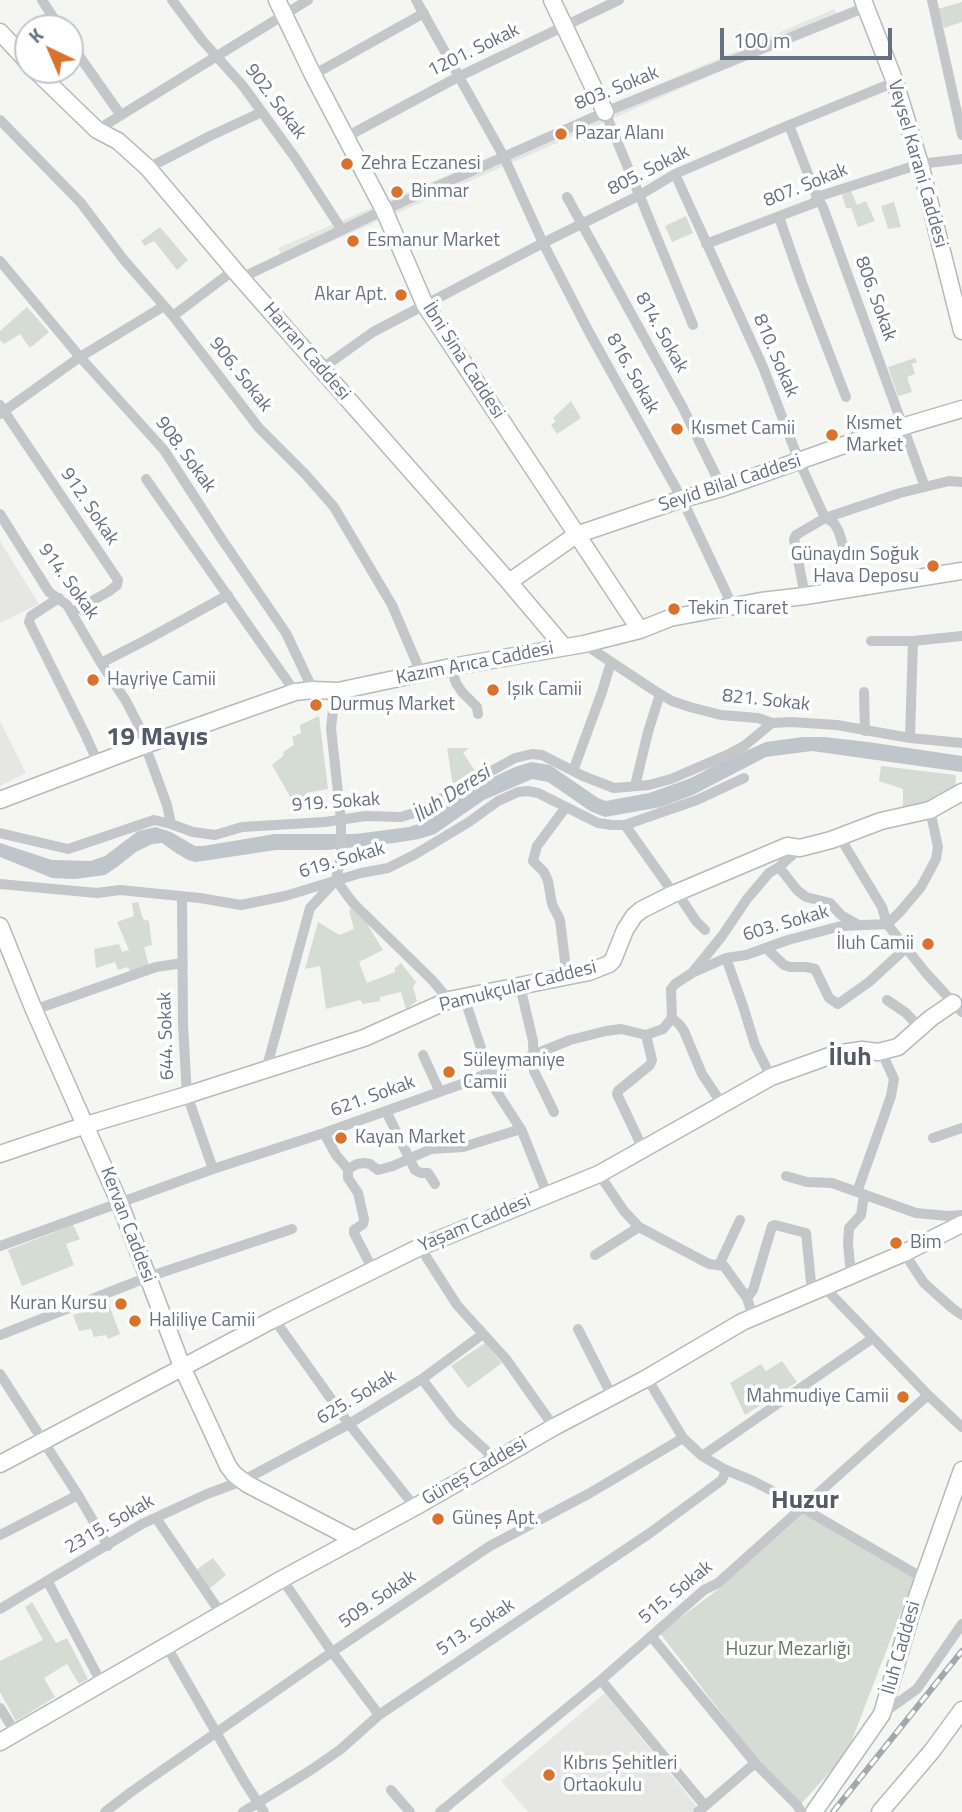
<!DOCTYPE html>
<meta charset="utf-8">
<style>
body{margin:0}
#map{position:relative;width:962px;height:1812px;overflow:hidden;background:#f5f5f2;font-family:"Titillium Web",sans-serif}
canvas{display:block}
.north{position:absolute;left:14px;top:14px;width:70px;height:70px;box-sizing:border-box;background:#fff;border:2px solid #c2c6cd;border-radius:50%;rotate:316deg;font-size:19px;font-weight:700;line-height:28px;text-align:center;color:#667182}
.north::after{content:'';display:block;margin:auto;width:24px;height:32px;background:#da722d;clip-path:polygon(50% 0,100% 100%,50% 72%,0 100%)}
.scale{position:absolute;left:720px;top:28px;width:172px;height:32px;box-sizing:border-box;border:4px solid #667182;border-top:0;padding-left:9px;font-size:21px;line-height:24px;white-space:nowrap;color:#667182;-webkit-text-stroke:5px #fff;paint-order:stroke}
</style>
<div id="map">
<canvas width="962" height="1812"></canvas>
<div class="north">K</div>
<div class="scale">100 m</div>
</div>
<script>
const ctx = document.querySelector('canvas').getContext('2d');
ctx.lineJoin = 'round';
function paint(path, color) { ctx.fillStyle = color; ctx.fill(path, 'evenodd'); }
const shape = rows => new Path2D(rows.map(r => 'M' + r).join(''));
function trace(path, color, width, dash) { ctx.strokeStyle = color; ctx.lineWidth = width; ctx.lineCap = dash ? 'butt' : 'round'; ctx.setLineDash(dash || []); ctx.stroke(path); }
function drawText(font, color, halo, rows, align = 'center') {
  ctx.font = font + ' "Titillium Web",sans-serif'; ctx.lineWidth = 7; ctx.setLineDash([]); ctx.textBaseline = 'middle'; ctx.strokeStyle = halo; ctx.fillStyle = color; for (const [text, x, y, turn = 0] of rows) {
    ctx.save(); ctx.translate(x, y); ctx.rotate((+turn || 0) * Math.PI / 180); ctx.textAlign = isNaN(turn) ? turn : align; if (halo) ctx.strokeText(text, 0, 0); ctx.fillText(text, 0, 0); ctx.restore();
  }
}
paint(shape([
 [834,9,840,19,285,262,278,248],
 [0,541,39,604,0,623],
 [0,721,26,773,0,786],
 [605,1693,697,1807,691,1812,528,1812,501,1781]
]), '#e6e6e5');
paint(shape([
 [962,2,962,22,944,28,938,9],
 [851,191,857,205,866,201,875,221,858,227,851,208,846,208,842,195],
 [894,202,901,227,888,229,881,206],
 [686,216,693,233,672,242,665,226],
 [160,227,188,260,177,270,154,241,145,246,141,241],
 [27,307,49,332,30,348,20,334,4,344,0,340,0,331],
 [915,358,917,362,912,364,915,374,907,377,912,392,898,396,888,367],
 [571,401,581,418,557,434,551,425,556,421,553,418],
 [319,716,328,789,306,793,303,803,299,795,292,800,272,765,284,755,283,752,294,745,292,737,301,733,300,725],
 [447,748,469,748,463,753,476,772,453,785],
 [881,766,956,775,955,792,932,806,903,809,903,789,879,781],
 [138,902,143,919,149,921,152,945,144,947,149,966,130,972,128,967,118,970,115,962,96,968,94,949,119,944,122,952,129,950,117,922,134,916,132,903],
 [351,908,366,922,383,950,359,962,367,983,395,972,395,968,401,963,416,982,413,987,417,1001,406,1009,401,992,380,997,380,1001,363,1004,360,1000,326,1009,320,966,305,969,318,922,339,935,354,929,349,911],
 [73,1225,80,1239,66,1244,74,1265,22,1286,8,1250],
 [108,1302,120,1334,108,1339,106,1335,94,1337,91,1329,79,1331,73,1315],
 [485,1343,502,1363,468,1388,451,1366],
 [782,1361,797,1382,745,1415,730,1383,761,1364,766,1371],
 [803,1514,914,1578,847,1753,800,1805,758,1761,660,1633,716,1591],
 [213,1558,226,1575,209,1589,196,1570],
 [32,1602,56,1643,67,1638,88,1679,79,1684,67,1664,44,1678,55,1697,16,1721,0,1692,0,1661,43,1640,25,1607]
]), '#d5dcd3');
paint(shape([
 [803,737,824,737,868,742,962,756,962,772,812,751,766,757,693,795,661,807,605,817,590,811,548,782,532,779,484,800,435,834,419,839,394,843,327,850,276,850,196,862,188,860,176,853,162,843,152,844,136,852,117,867,105,875,75,879,52,878,0,857,0,843,52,860,91,861,105,856,138,831,156,827,171,832,195,846,203,846,275,834,355,834,409,827,424,822,470,790,489,779,515,767,531,762,550,765,598,798,606,801,622,798,649,793,691,778,723,761,766,742]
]), '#bec5cb');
const secondary = shape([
 [277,0,313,75,384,210,425,305,640,630],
 [552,0,605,112],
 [863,0,895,82,920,164,962,331],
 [0,32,28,62],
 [35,70,97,130,118,141,148,168,241,278,509,582,564,647],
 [509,582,576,535,682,499,722,488,864,438,962,409],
 [0,800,145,745,295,692,313,690,338,691,451,667,584,644,640,630,670,618,761,601,805,596,962,571],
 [0,926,34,1010,120,1204,183,1369,228,1466,234,1474,247,1484,355,1540],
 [0,1154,86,1125,187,1095,364,1038,449,1000,589,972,609,964,613,960,625,930,634,916,641,910,671,895,787,846,800,848,831,840,881,821,930,810,962,792],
 [0,1464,274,1319,420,1247,599,1174,771,1077,835,1054,862,1050,878,1052,898,1047,931,1018,953,1003],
 [0,1742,282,1579,415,1507,554,1427,647,1378,742,1322,904,1253,962,1224],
 [814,1812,882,1714,911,1614,962,1470],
 [880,1812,932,1751,962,1710]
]);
trace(secondary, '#b6b9be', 19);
trace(shape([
 [42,0,60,28],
 [172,0,202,40,243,86,296,159,342,230],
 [416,0,504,157,543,243,590,334,682,499,733,607],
 [932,0,962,135],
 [70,43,120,114],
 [313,75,424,13],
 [605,112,693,325],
 [0,120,81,203,124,260,173,316,259,428,305,474,334,507,392,605,421,673],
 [789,125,817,197,823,207,925,487],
 [97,130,308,0],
 [346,137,458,77,619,0],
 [148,168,210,136,262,112],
 [675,174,763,367,799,461,825,518,834,523,839,532,844,549],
 [567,197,683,408,722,488],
 [779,217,802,283,846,397],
 [706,244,814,203,817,197,920,164,962,159],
 [0,261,80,357,164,450,223,541,286,633,313,690],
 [241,278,384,210,605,112,866,7],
 [173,316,234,270],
 [321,369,373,332,543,243,640,195,675,174,789,125,895,82],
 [0,405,118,580,117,585,108,592,72,612],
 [0,414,80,357,164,306],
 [146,479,295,692],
 [0,514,49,592,67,605,101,663,126,701,140,728,145,745,167,805,171,824],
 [805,596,794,539,796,535,825,518,900,493,949,481,962,482],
 [59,598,31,616,29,622,85,734,98,763],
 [871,641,913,641,962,636],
 [584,644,655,691,672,701,690,707,721,715,758,718,772,723,791,722,837,725,910,738,962,743],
 [101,663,146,640,228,595],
 [451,667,456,683,462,692,477,707,478,714],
 [864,692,865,731],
 [910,738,913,641],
 [573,771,602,692,611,662],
 [635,786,648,732,660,694],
 [566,807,537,846,533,861,544,872,548,881,552,904,560,920,567,977],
 [625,825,674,894,682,900,696,921,705,930],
 [0,833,68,849,154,820,171,824,193,832,215,835,242,827,325,822,366,816,401,817,417,812,432,804,515,758,532,754,542,755,583,776,614,788,649,785,671,779,729,754,744,746,772,723],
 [839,836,882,907,887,924,926,973,962,1012],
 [779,867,797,890,806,897,830,903,841,915,857,924],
 [336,880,353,903,432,980,449,1000],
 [0,884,97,893,120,890,200,898,241,905,285,896,361,873,388,868,414,855,469,822,498,801,518,792,528,791,538,793,598,823,612,825,625,825,697,800,744,778],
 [182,897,183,1025,187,1095,213,1169],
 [766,948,784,965,790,967,806,967,815,969,829,998,838,1004,869,982,906,948],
 [726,958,743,1006,755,1045,771,1077],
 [692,973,726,958,746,955,788,940,841,926,887,924,899,913,921,887,936,859,938,847,930,810],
 [520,986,533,1041,534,1071,554,1112],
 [464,997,482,1051,495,1071],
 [887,1000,906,1013,920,1028],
 [34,1010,156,967,183,963],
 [672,1018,671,989,675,984,692,973,722,936,747,899,769,873,779,867,800,848],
 [672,1018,679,1024,684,1031,702,1074,722,1104],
 [423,1055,440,1092],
 [266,1070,310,908,336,880,341,855,341,820,331,728,334,701,338,691],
 [486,1075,522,1131,547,1194],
 [386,1111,415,1170,421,1173,428,1173,435,1184],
 [324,1133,336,1155,348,1169,357,1164,364,1163,370,1164,378,1170,393,1166,431,1149,463,1147,521,1129],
 [933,1138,962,1128],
 [643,1149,617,1094,618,1091,650,1065,652,1060,646,1035],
 [348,1169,348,1178,358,1193,364,1219,363,1224,354,1230,354,1233,373,1270],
 [599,1174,624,1211,639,1227,709,1264,724,1266,747,1298,753,1317],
 [786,1176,807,1182,832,1183,916,1213,948,1216,962,1215],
 [857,1192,882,1122,891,1096,894,1079,881,1051],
 [0,1246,213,1169,324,1133,459,1085,570,1040,606,1031,621,1029,646,1035,663,1029,672,1018],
 [420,1247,457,1305,506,1359,554,1427],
 [904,1253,924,1283,952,1308,962,1315],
 [595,1255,639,1227],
 [719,1265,740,1220],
 [851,1275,848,1244,849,1228,861,1215,864,1195],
 [824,1287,928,1395,962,1427],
 [747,1298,753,1290,772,1226,775,1225,806,1233,812,1292],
 [274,1319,349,1424,415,1507],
 [578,1329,612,1396],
 [0,1335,148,1277,292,1229],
 [0,1374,78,1495,108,1546],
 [647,1378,683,1438,702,1456,726,1470,753,1481,780,1495,923,1578],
 [422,1379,454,1421,496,1460],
 [702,1456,873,1338],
 [156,1518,222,1615],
 [0,1535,78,1495],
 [282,1579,332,1652,379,1715],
 [48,1582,102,1684],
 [0,1609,142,1524,207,1494,242,1481,349,1424,422,1379,483,1334],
 [651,1636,755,1763,797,1805,801,1812],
 [167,1647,244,1781,264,1812],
 [601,1680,705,1806],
 [0,1708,16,1733],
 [882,1714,917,1689,962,1624],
 [391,1790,410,1812],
 [105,1812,131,1792,332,1652,490,1546,590,1493,683,1438],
 [243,1812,311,1770,341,1749,379,1715,650,1533,722,1480,726,1470],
 [440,1812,601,1680,704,1590,718,1583,928,1395],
 [698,1812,755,1763]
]), '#c4c6ca', 10);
trace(secondary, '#fff', 16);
const rail = shape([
 [833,1812,962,1651]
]);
trace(rail, '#a4a8ae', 6);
trace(rail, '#fff', 3.5, [10]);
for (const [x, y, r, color] of [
 [561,134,7,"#da722d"],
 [347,164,7,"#da722d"],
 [397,192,7,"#da722d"],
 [353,241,7,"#da722d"],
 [401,295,7,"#da722d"],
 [677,429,7,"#da722d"],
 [832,435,7,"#da722d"],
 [933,566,7,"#da722d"],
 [674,609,7,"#da722d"],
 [93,680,7,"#da722d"],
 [493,690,7,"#da722d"],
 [316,705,7,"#da722d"],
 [928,944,7,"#da722d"],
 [449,1072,7,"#da722d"],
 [341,1138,7,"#da722d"],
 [896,1243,7,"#da722d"],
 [121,1304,7,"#da722d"],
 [135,1321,7,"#da722d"],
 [903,1397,7,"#da722d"],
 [438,1519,7,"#da722d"],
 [549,1775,7,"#da722d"]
]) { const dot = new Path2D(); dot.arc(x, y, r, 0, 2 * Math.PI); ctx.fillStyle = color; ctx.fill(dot); trace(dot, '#fff', 2.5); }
drawText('19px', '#667182', '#fff', [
 ["1201. Sokak",474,51,-26],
 ["803. Sokak",617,89,-22],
 ["902. Sokak",275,102,53],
 ["Veysel Karani Caddesi",917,164,74],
 ["805. Sokak",649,171,-27],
 ["807. Sokak",806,186,-22],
 ["806. Sokak",875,299,70],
 ["814. Sokak",661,333,61],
 ["Harran Caddesi",306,352,49],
 ["810. Sokak",775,356,67],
 ["İbni Sina Caddesi",463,361,57],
 ["816. Sokak",632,374,61],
 ["906. Sokak",240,375,52],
 ["908. Sokak",185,455,54],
 ["Seyid Bilal Caddesi",730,484,-18],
 ["912. Sokak",89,507,56],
 ["914. Sokak",68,582,54],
 ["Kazım Arıca Caddesi",475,664,-11],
 ["821. Sokak",766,701,6],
 ["919. Sokak",336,803,-4],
 ["619. Sokak",342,861,-16],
 ["603. Sokak",786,924,-16],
 ["Pamukçular Caddesi",518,987,-14],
 ["644. Sokak",167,1036,-92],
 ["621. Sokak",373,1097,-20],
 ["Yaşam Caddesi",475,1224,-23],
 ["Kervan Caddesi",127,1225,69],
 ["625. Sokak",357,1398,-31],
 ["Güneş Caddesi",475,1472,-30],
 ["2315. Sokak",110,1525,-30],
 ["515. Sokak",676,1593,-39],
 ["509. Sokak",378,1600,-34],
 ["513. Sokak",476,1628,-33],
 ["İluh Caddesi",902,1648,-74]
]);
drawText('19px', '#667182', '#fff', [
 ["Pazar Alanı",575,134],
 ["Zehra Eczanesi",361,164],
 ["Binmar",411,192],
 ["Esmanur Market",367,241],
 ["Akar Apt.",387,295,"right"],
 ["Kısmet",846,424],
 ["Market",846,446],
 ["Kısmet Camii",691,429],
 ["Günaydın Soğuk",919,555,"right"],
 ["Hava Deposu",919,577,"right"],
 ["Tekin Ticaret",688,609],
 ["Hayriye Camii",107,680],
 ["Işık Camii",507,690],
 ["Durmuş Market",330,705],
 ["İluh Camii",914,944,"right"],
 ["Süleymaniye",463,1061],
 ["Camii",463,1083],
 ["Kayan Market",355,1138],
 ["Bim",910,1243],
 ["Kuran Kursu",107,1304,"right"],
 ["Haliliye Camii",149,1321],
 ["Mahmudiye Camii",889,1397,"right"],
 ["Güneş Apt.",452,1519],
 ["Kıbrıs Şehitleri",563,1764],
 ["Ortaokulu",563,1786]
], 'left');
drawText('19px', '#657964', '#fff', [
 ["Huzur Mezarlığı",788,1650]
]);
drawText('italic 21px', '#677885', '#fff', [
 ["İluh Deresi",452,795,-33]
]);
drawText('bold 26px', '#535b67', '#fff', [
 ["19 Mayıs",157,739],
 ["İluh",850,1059],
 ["Huzur",805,1502]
]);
</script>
